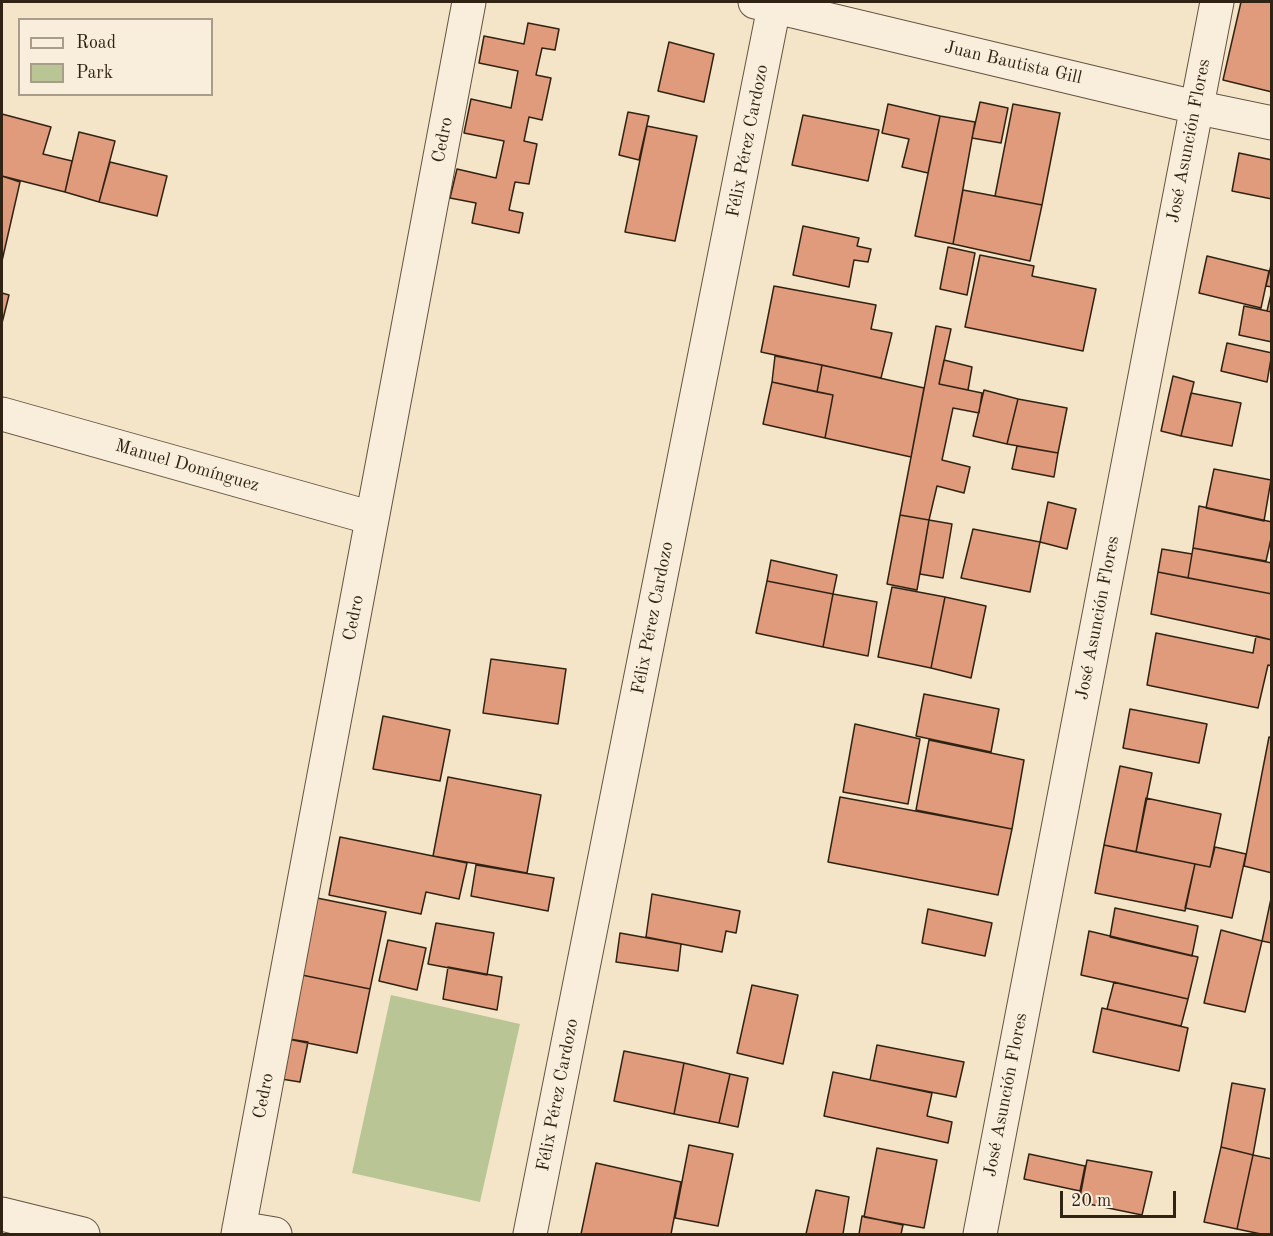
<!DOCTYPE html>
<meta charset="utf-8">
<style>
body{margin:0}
#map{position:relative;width:1273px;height:1236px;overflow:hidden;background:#f4e5c8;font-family:"Old Standard TT",serif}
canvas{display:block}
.frame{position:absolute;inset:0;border:3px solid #312313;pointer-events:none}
.legend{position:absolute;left:18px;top:18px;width:195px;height:78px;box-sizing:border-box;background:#f8eedb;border:2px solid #a89d8b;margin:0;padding:8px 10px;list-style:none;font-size:18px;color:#312313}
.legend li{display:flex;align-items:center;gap:12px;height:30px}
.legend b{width:30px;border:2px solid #a89d8b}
.scale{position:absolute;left:1060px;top:1191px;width:116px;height:27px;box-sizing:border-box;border:3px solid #312313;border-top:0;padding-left:8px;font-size:18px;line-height:21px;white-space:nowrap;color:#312313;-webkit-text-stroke:4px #f8eedb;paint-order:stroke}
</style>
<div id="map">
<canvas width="1273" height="1236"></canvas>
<div class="frame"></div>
<ul class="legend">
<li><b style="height:8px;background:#f8eedb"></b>Road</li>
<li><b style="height:16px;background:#bac596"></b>Park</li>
</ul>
<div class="scale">20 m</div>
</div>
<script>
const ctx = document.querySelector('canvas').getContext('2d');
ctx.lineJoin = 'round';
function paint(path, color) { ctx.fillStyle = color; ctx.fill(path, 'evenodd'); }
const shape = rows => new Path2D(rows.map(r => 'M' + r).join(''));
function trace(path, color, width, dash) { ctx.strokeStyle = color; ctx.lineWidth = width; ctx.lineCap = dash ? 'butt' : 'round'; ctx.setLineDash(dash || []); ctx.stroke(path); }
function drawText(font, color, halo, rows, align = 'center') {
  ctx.font = font + ' "Old Standard TT",serif'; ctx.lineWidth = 5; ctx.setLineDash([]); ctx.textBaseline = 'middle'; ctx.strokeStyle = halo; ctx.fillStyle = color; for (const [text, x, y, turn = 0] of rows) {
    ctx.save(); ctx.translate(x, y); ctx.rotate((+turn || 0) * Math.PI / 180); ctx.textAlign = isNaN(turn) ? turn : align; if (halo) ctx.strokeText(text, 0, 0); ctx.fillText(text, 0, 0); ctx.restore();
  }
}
paint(shape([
 [391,995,520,1024,480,1202,352,1173]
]), '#bac596');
const building = shape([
 [1241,2,1272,2,1272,92,1223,80,1241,2],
 [528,23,559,29,555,50,542,48,536,75,551,78,542,120,529,117,524,141,537,144,529,184,515,182,509,210,523,213,519,233,472,223,476,203,450,198,457,169,496,178,504,141,464,133,471,99,511,108,518,71,479,63,484,36,524,44,528,23],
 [669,42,714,54,704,102,658,91,669,42],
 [980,102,1008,108,1001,143,972,138,980,102],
 [888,104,940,116,928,173,902,167,909,139,882,133,888,104],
 [1013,104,1060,113,1042,205,995,196,1013,104],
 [628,112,649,116,639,160,619,155,628,112],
 [2,114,51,127,43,154,72,161,65,192,2,176,2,114],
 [803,115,879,130,868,181,792,165,803,115],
 [940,116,975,122,953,244,915,236,940,116],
 [647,126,697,136,675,241,625,232,647,126],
 [79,132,115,141,99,202,65,192,79,132],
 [1239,153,1272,160,1272,199,1232,191,1239,153],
 [110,162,167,176,157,216,99,202,110,162],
 [2,176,20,182,2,261,2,176],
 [963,190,1042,205,1030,261,953,244,963,190],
 [803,226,859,238,857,246,871,249,868,262,854,260,849,287,793,275,803,226],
 [948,247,975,253,967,295,940,289,948,247],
 [980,255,1034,266,1032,276,1096,289,1083,351,965,327,980,255],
 [1207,256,1269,271,1261,308,1199,293,1207,256],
 [1272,261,1272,287,1266,286,1272,261],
 [774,286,876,305,871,329,892,333,881,378,761,352,774,286],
 [1272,290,1272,312,1267,311,1272,290],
 [2,293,9,295,2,323,2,293],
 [1244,306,1272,312,1272,342,1239,335,1244,306],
 [936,326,951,329,939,384,982,393,979,413,953,408,942,460,970,467,964,493,937,486,929,520,900,515,936,326],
 [1227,343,1272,353,1267,382,1221,371,1227,343],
 [775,356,822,365,817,392,772,382,775,356],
 [944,360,972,367,968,390,939,384,944,360],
 [822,365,924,388,911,457,825,438,833,395,817,392,822,365],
 [1173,376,1194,382,1181,436,1161,431,1173,376],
 [772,382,833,395,825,438,763,424,772,382],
 [984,390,1018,399,1007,444,973,436,984,390],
 [1191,393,1241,403,1232,446,1181,436,1191,393],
 [1018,399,1067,408,1058,453,1007,444,1018,399],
 [1017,446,1058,453,1054,477,1012,469,1017,446],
 [1214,469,1271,480,1264,521,1206,508,1214,469],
 [1048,502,1076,509,1067,549,1040,542,1048,502],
 [1199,506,1272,522,1272,534,1266,561,1193,548,1199,506],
 [900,515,929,520,917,590,887,584,900,515],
 [929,520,952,524,943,578,920,574,929,520],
 [973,529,1040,542,1030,592,961,578,973,529],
 [1193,548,1272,563,1272,594,1188,578,1193,548],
 [1162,549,1192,554,1188,578,1158,572,1162,549],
 [771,560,837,575,833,594,767,581,771,560],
 [1158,572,1272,594,1272,640,1151,614,1158,572],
 [767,581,833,594,823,647,756,633,767,581],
 [892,587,945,597,931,668,878,657,892,587],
 [833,594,877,602,868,656,823,647,833,594],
 [945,597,986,606,971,678,931,668,945,597],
 [1156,633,1253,653,1256,636,1272,640,1272,666,1268,665,1258,708,1147,685,1156,633],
 [491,659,566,669,558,724,483,713,491,659],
 [924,694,999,709,991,752,916,736,924,694],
 [1130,709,1207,724,1199,763,1123,748,1130,709],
 [383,716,450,730,440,781,373,769,383,716],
 [855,724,920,739,908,804,843,792,855,724],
 [1269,737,1272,738,1272,873,1244,866,1269,737],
 [929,740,1024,760,1012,829,916,810,929,740],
 [1120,766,1152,773,1136,852,1104,845,1120,766],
 [448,777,541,795,527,873,433,856,448,777],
 [840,797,1012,829,998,895,828,862,840,797],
 [1146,798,1221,814,1210,867,1136,852,1146,798],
 [340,837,467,863,459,899,426,892,421,914,329,895,340,837],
 [1104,845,1195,864,1185,911,1095,893,1104,845],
 [1215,847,1246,854,1232,918,1185,908,1195,864,1210,867,1215,847],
 [476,865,554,878,548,911,471,896,476,865],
 [652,894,740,911,736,933,726,931,722,952,646,937,652,894],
 [1272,894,1272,943,1262,941,1272,894],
 [312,897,386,912,370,989,297,974,312,897],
 [1115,908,1198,926,1192,956,1110,937,1115,908],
 [928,909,992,923,985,956,922,943,928,909],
 [436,923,494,933,487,975,428,964,436,923],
 [1221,930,1262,941,1245,1012,1204,1003,1221,930],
 [1089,931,1198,957,1188,999,1081,975,1089,931],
 [620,933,681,944,678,971,616,962,620,933],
 [388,940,426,948,417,990,379,981,388,940],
 [448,967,502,977,497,1010,443,999,448,967],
 [297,974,370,989,357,1053,283,1038,297,974],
 [1114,982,1188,999,1181,1026,1107,1009,1114,982],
 [752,985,798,995,783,1064,737,1053,752,985],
 [1102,1008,1188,1028,1179,1071,1093,1052,1102,1008],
 [283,1038,308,1042,300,1082,275,1078,283,1038],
 [877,1045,964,1062,956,1097,870,1080,877,1045],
 [624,1051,684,1063,674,1114,614,1101,624,1051],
 [684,1063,730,1074,719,1123,674,1114,684,1063],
 [833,1072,932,1093,927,1116,952,1122,948,1143,824,1116,833,1072],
 [730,1074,748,1078,738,1127,719,1123,730,1074],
 [1232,1083,1265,1089,1253,1155,1221,1147,1232,1083],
 [689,1145,733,1154,718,1226,675,1218,689,1145],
 [1221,1147,1253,1155,1237,1229,1204,1222,1221,1147],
 [877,1148,937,1160,924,1228,864,1217,877,1148],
 [1029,1154,1085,1166,1080,1191,1024,1179,1029,1154],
 [1253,1155,1272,1159,1272,1234,1261,1234,1237,1229,1253,1155],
 [1087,1160,1152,1172,1142,1215,1079,1202,1087,1160],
 [596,1163,681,1182,671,1234,581,1234,596,1163],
 [816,1190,849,1197,843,1234,806,1234,816,1190],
 [862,1216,903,1225,901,1234,859,1234,862,1216]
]);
paint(building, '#e09b7c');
trace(building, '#312313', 1.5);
const minor = shape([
 [755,2,1195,107,1272,123],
 [2,414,372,518],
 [2,1214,83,1234],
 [239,1228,275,1234],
 [238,1234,469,2],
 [530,1234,775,2],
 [980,1234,1217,2]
]);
trace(minor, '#625440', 35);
trace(minor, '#f8eedb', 33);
drawText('18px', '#312313', '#f8eedb', [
 ["Juan Bautista Gill",1013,63,13],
 ["Cedro",443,140,-79],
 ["Félix Pérez Cardozo",748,141,-79],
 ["José Asunción Flores",1189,141,-79],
 ["Manuel Domínguez",187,466,16],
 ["Cedro",354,618,-79],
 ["Félix Pérez Cardozo",653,618,-79],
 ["José Asunción Flores",1098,618,-79],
 ["Félix Pérez Cardozo",558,1095,-79],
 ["José Asunción Flores",1006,1095,-79],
 ["Cedro",264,1096,-79]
]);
</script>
